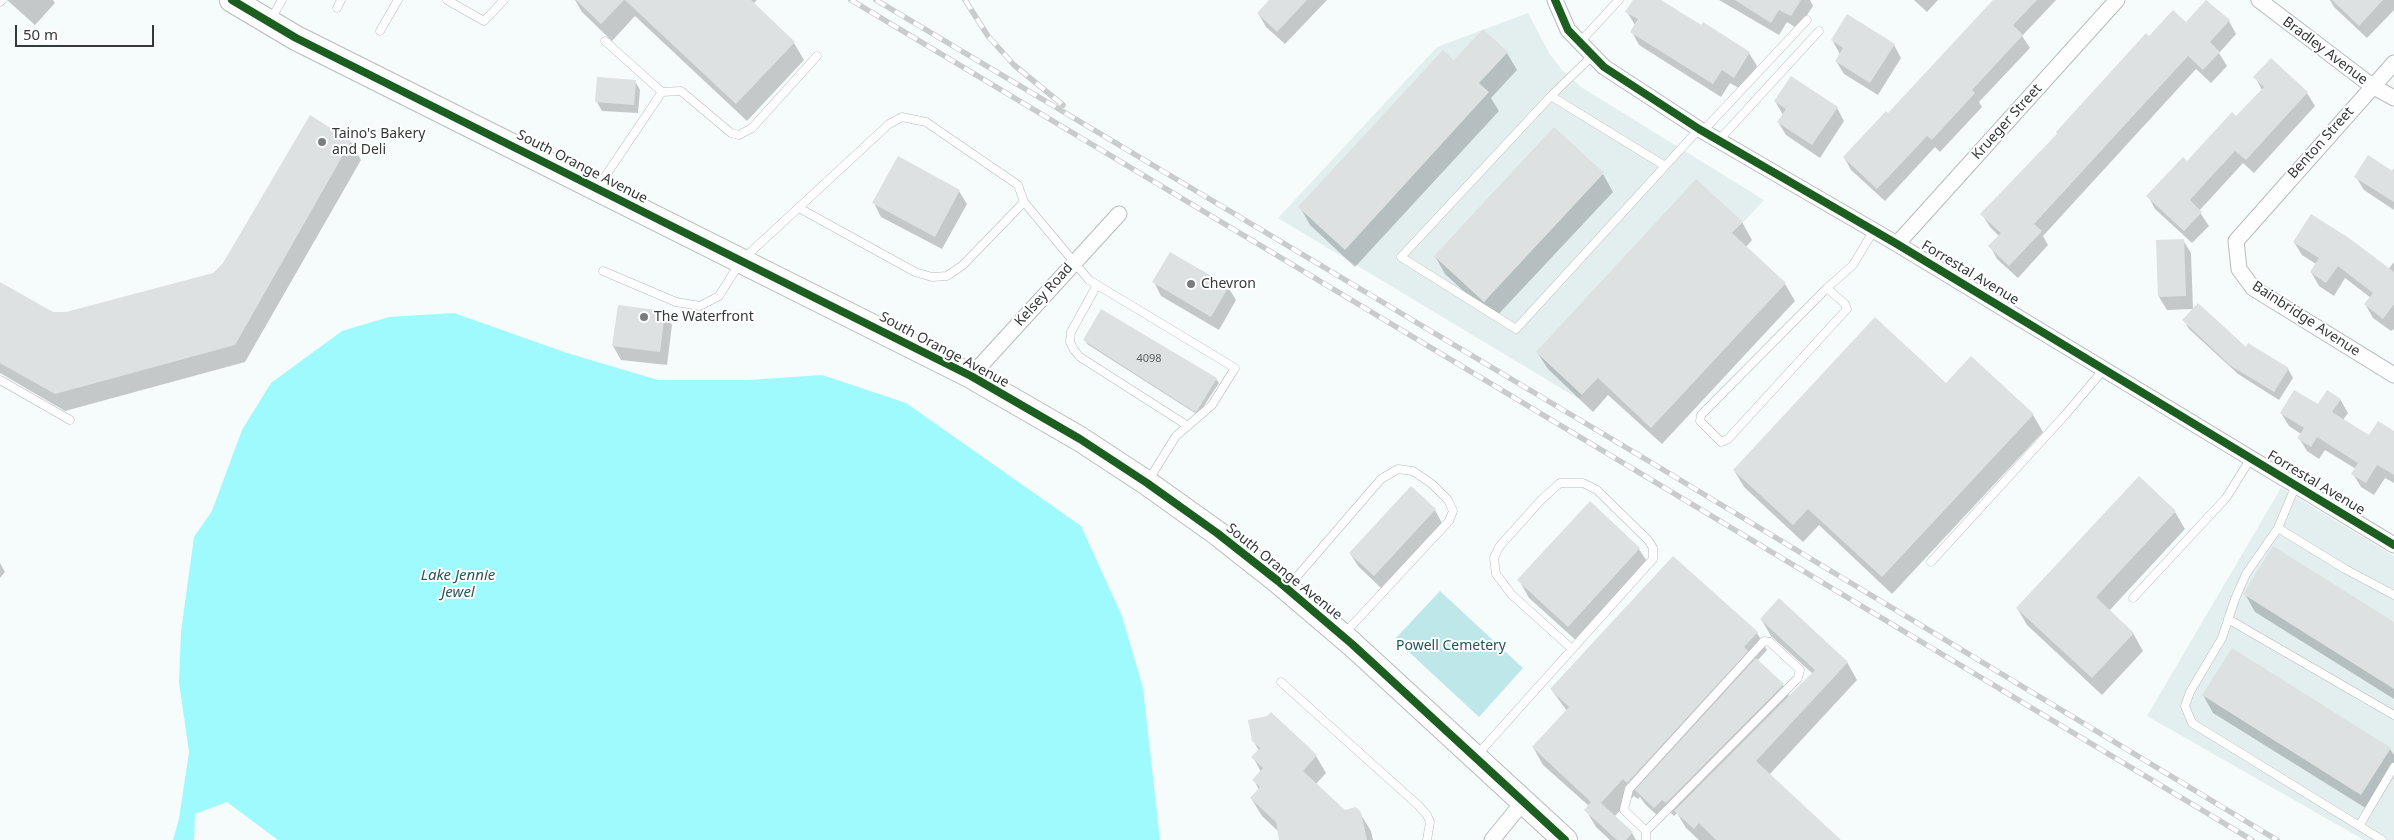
<!DOCTYPE html>
<style>
body{margin:0}
#map{position:relative;width:2394px;height:840px;overflow:hidden;background:#f6fbfb;font-family:"Noto Sans",sans-serif}
canvas{display:block}
.scale{position:absolute;left:15px;top:25px;width:139px;height:22px;box-sizing:border-box;border:2px solid #363939;border-top:0;padding-left:6px;font-size:15px;line-height:18px;white-space:nowrap;color:#363939;-webkit-text-stroke:4px #fff;paint-order:stroke}
</style>
<div id="map">
<canvas width="2394" height="840"></canvas>
<div class="scale">50 m</div>
</div>
<script>
const ctx = document.querySelector('canvas').getContext('2d');
ctx.lineJoin = 'round';
function paint(path, color) { ctx.fillStyle = color; ctx.fill(path, 'evenodd'); }
const shape = rows => new Path2D(rows.map(r => 'M' + r).join(''));
function trace(path, color, width, dash) { ctx.strokeStyle = color; ctx.lineWidth = width; ctx.lineCap = dash ? 'butt' : 'round'; ctx.setLineDash(dash || []); ctx.stroke(path); }
function drawText(font, color, halo, rows, align = 'center') {
  ctx.font = font + ' "Noto Sans",sans-serif'; ctx.lineWidth = 4; ctx.setLineDash([]); ctx.textBaseline = 'middle'; ctx.strokeStyle = halo; ctx.fillStyle = color; for (const [text, x, y, turn = 0] of rows) {
    ctx.save(); ctx.translate(x, y); ctx.rotate((+turn || 0) * Math.PI / 180); ctx.textAlign = isNaN(turn) ? turn : align; if (halo) ctx.strokeText(text, 0, 0); ctx.fillText(text, 0, 0); ctx.restore();
  }
}
paint(shape([
 [1528,13,1549,53,1562,70,1581,87,1764,200,1579,399,1278,218,1437,47],
 [2281,488,2394,556,2394,840,2364,840,2147,716]
]), '#e3efef');
paint(shape([
 [1440,591,1523,668,1479,717,1395,639]
]), '#bde7e9');
paint(shape([
 [454,313,567,353,658,380,749,380,822,375,906,403,1081,526,1122,616,1143,688,1160,840,278,840,227,802,195,814,194,840,173,840,179,819,189,752,179,682,181,632,194,537,212,511,242,430,271,383,342,331,389,317]
]), '#9ffafe');
paint(shape([
 [7,0,53,0,55,3,35,25],
 [575,0,757,0,753,4,794,43,804,60,747,121,635,16,612,41,582,12],
 [1271,0,1327,0,1285,44,1266,27,1258,13],
 [1634,0,1658,0,1749,53,1757,66,1742,90,1730,83,1721,97,1639,45,1632,32,1635,25,1627,12],
 [1719,0,1810,0,1813,6,1798,29,1787,22,1779,35],
 [1914,0,1938,0,1927,12],
 [1996,0,2056,0,2022,36,2030,48,1979,102,1982,107,1940,152,1935,147,1885,201,1851,170,1844,157,1888,115],
 [2330,0,2394,0,2394,10,2367,38,2334,7],
 [2207,1,2229,21,2236,34,2219,53,2227,66,2211,83,2196,69,2043,236,2048,245,2018,278,1997,259,1990,246,1999,236,1990,227,1982,214,2149,37,2186,23],
 [1832,40,1894,45,1901,58,1878,95,1844,74,1836,61,1840,54],
 [1507,53,1517,70,1491,98,1499,111,1355,267,1310,225,1300,207,1454,62],
 [2271,59,2307,93,2315,106,2254,173,2243,163,2199,211,2209,226,2192,243,2155,209,2148,196,2237,118,2262,90,2255,77],
 [635,81,640,90,638,113,602,111,597,102],
 [1775,101,1837,108,1844,121,1820,158,1786,135,1778,122,1783,115],
 [310,117,351,142,361,160,245,362,65,411,0,373,0,283,53,314,66,314,214,274,224,264],
 [2394,168,2394,210,2364,190,2356,177,2392,172],
 [1603,174,1613,192,1494,319,1445,274,1435,256],
 [959,191,967,204,942,249,881,217,874,203],
 [1742,222,1752,240,1746,247,1785,284,1795,301,1662,444,1608,395,1593,412,1548,369,1537,352],
 [2183,240,2191,253,2193,309,2167,310,2159,297],
 [2294,242,2388,270,2394,262,2394,329,2391,331,2373,318,2365,304,2371,298,2345,278,2334,296,2319,286,2311,272,2316,264,2302,255],
 [1154,282,1228,287,1236,300,1219,330,1161,296],
 [619,306,664,312,672,325,667,365,621,360,613,346],
 [1101,310,1216,379,1219,383,1198,415,1087,344,1085,340],
 [2184,320,2288,369,2293,378,2279,400,2238,374,2189,329],
 [1946,385,2033,415,2043,432,1892,594,1819,525,1803,542,1744,487,1734,470],
 [2340,399,2348,413,2343,420,2370,437,2394,432,2394,483,2385,478,2374,495,2361,487,2353,474,2356,469,2325,450,2319,459,2307,451,2299,438,2301,434,2289,426,2281,413],
 [1411,488,1435,510,1442,523,1382,589,1358,566,1350,553],
 [1590,503,1639,549,1650,566,1579,643,1529,598,1519,580],
 [2175,512,2185,529,2109,611,2133,633,2143,651,2102,695,2027,625,2017,608],
 [1673,558,1757,633,1767,650,1757,661,1783,685,1790,697,1813,674,1771,636,1761,619,1847,662,1857,680,1769,775,1839,840,1699,840,1686,828,1677,813,1674,816,1670,812,1663,821,1645,804,1640,797,1638,799,1634,796,1614,817,1632,833,1636,840,1610,840,1596,827,1586,810,1589,806,1543,765,1533,747,1567,711,1551,689],
 [0,563,5,572,0,578],
 [2245,594,2394,624,2394,699,2255,612],
 [2203,695,2390,749,2394,755,2394,776,2372,812,2213,713],
 [1253,740,1316,756,1326,773,1316,784,1345,811,1360,813,1371,831,1373,840,1280,840,1279,832,1262,816,1251,798,1259,790,1254,780,1261,772,1253,757,1259,751]
]), '#0003');
paint(shape([
 [576,0,624,0,601,24],
 [625,0,751,0,795,42,736,104],
 [1269,0,1307,0,1277,32,1257,13],
 [1633,0,1661,0,1701,25,1703,22,1750,52,1734,78,1722,70,1713,84,1630,32,1638,19,1625,12],
 [1735,0,1801,0,1791,16,1779,10,1771,23],
 [1993,0,2037,0,2013,25,2023,35,1972,90,1975,93,1932,140,1927,136,1877,189,1843,157,1886,111,1888,113],
 [2206,0,2230,20,2210,42,2220,52,2203,70,2188,56,2034,224,2042,231,2009,266,1988,246,2001,233,1980,214,2057,134,2056,132,2146,33,2149,36,2173,10,2186,22],
 [2332,0,2383,0,2359,26],
 [1847,14,1895,44,1870,83,1835,61,1843,48,1831,40],
 [1483,29,1508,52,1479,83,1489,92,1345,250,1298,207,1443,50,1454,60],
 [2271,58,2308,92,2246,160,2235,151,2208,180,2190,200,2202,212,2184,231,2146,196,2183,157,2187,161,2232,112,2236,116,2264,87,2253,77],
 [1791,76,1838,107,1812,145,1777,122,1786,109,1774,101],
 [597,77,636,80,634,105,595,102],
 [310,115,351,141,235,345,55,394,0,363,0,282,53,312,66,312,213,273,223,263],
 [1554,127,1604,173,1484,302,1434,256],
 [2368,155,2394,172,2394,202,2354,177],
 [898,156,960,190,935,237,872,203],
 [1696,179,1743,222,1732,233,1786,283,1651,428,1598,378,1582,395,1536,352],
 [2311,214,2349,238,2394,272,2394,304,2383,319,2364,304,2373,293,2338,266,2326,283,2310,272,2319,258,2293,242],
 [2184,239,2186,296,2158,297,2156,240],
 [1170,252,1229,286,1211,317,1152,282],
 [2198,303,2246,347,2248,343,2289,368,2274,392,2231,366,2182,320],
 [618,305,665,311,660,352,612,346],
 [1101,309,1217,378,1197,411,1195,412,1083,340],
 [1875,317,1946,383,1971,356,2034,414,1882,577,1808,509,1793,525,1733,470],
 [2294,390,2318,404,2327,390,2341,399,2332,412,2369,435,2378,421,2394,431,2394,475,2377,465,2366,483,2351,474,2358,463,2317,437,2311,447,2297,438,2304,428,2280,413],
 [2139,476,2176,511,2096,597,2134,633,2092,678,2016,608],
 [1411,486,1436,509,1374,576,1349,553],
 [1590,501,1640,548,1568,627,1517,580],
 [2273,546,2394,622,2394,689,2243,594],
 [1673,556,1758,632,1744,647,1748,651,1627,783,1623,779,1601,803,1633,832,1626,840,1617,840,1584,810,1591,802,1532,747,1569,707,1550,689],
 [1779,598,1848,662,1756,761,1841,840,1716,840,1699,823,1694,829,1674,811,1815,670,1760,619],
 [2232,648,2391,748,2361,795,2202,695],
 [1756,658,1784,684,1666,803,1662,800,1654,808,1635,790],
 [1271,712,1317,755,1303,771,1345,810,1356,807,1361,812,1367,840,1279,840,1276,822,1250,798,1260,787,1252,780,1263,768,1251,757,1260,748,1252,741,1248,720,1267,716]
]), '#dde1e1');
const service = shape([
 [447,0,484,21,504,0],
 [0,2,2,0],
 [337,8,341,0],
 [270,21,282,0],
 [380,31,398,0],
 [1580,42,1619,0],
 [1593,55,1551,96,1401,257,1516,329,1699,129],
 [662,92,681,91,731,133,739,135,752,128,817,56],
 [1551,96,1665,166],
 [1703,131,1807,20],
 [1719,140,1819,31],
 [598,187,662,92,605,41],
 [799,208,915,272,932,277,947,276,963,265,1024,202],
 [603,271,676,302,700,306,719,296,741,261,889,124,902,117,926,122,1018,185,1024,202,1089,280,1235,368,1212,405,1176,436,1148,481],
 [1097,285,1071,332,1070,342,1074,350,1080,357,1188,426],
 [1827,288,1845,304,1847,309,1728,439,1721,442,1700,421,1701,415,1827,288,1853,265,1874,230],
 [0,380,70,420],
 [2296,485,2278,528,2246,574,2235,599,2222,638,2190,692,2185,706,2192,723,2382,840],
 [2278,528,2345,569,2394,595],
 [1931,562,2066,414,2104,369],
 [1288,587,1381,479,1398,469,1413,471,1432,484,1448,500,1453,511,1449,521,1344,634],
 [2133,598,2226,498,2251,458],
 [2228,619,2394,715],
 [1281,682,1419,806,1427,815,1430,822,1427,840],
 [1476,756,1495,735,1653,559,1653,548,1648,540,1597,490,1583,483,1560,483,1541,500,1499,547,1494,558,1496,574,1512,595,1572,649],
 [2359,826,2394,767],
 [1646,831,1624,810,1629,789,1764,641,1770,642,1800,670,1798,678,1646,831,1646,840]
]);
const minor = shape([
 [1555,0,1568,30,1604,67,1699,129,1897,244,2394,545],
 [2259,0,2372,86,2394,98],
 [2394,63,2236,241,2239,269,2253,288,2394,375],
 [1897,244,2117,0],
 [971,376,1119,214],
 [1492,840,1523,802]
]);
const primary = shape([
 [232,0,296,38,350,65,971,376,1080,439,1147,483,1217,533,1278,581,1352,644,1565,840]
]);
trace(service, '#b8bcbc', 9);
trace(minor, '#b8bcbc', 17);
trace(primary, '#b8bcbc', 26);
trace(service, '#fefefe', 8);
trace(minor, '#fefefe', 15);
trace(primary, '#fefefe', 24);
const rail = shape([
 [851,0,2252,840],
 [876,0,1652,463,2277,840],
 [965,0,988,36,1014,65,1063,105]
]);
trace(rail, '#cacbcb', 5.5);
trace(rail, '#fff', 4, [11]);
trace(shape([
 [232,0,296,38,350,65,971,376,1080,439,1147,483,1217,533,1278,581,1352,644,1565,840],
 [1555,0,1568,30,1604,67,1699,129,1897,244,2394,545]
]), '#1b5e20', 8);
for (const [x, y, r, color] of [
 [322,142,5,"#797d7d"],
 [1191,284,5,"#797d7d"],
 [644,317,5,"#797d7d"]
]) { const dot = new Path2D(); dot.arc(x, y, r, 0, 2 * Math.PI); ctx.fillStyle = color; ctx.fill(dot); trace(dot, '#fff', 2); }
drawText('11px', '#606363', null, [
 ["4098",1149,359]
]);
drawText('14px', '#363939', '#fff', [
 ["Bradley Avenue",2325,51,37],
 ["Krueger Street",2007,122,-48],
 ["Benton Street",2321,143,-48],
 ["South Orange Avenue",582,167,27],
 ["Forrestal Avenue",1970,273,31],
 ["Kelsey Road",1044,295,-48],
 ["Bainbridge Avenue",2306,319,33],
 ["South Orange Avenue",944,350,28],
 ["Forrestal Avenue",2316,483,31],
 ["South Orange Avenue",1284,572,39]
]);
drawText('14px', '#363939', '#fff', [
 ["Taino's Bakery",332,134],
 ["and Deli",332,150],
 ["Chevron",1201,284],
 ["The Waterfront",654,317]
], 'left');
drawText('14px', '#20585a', '#fff', [
 ["Powell Cemetery",1451,646]
]);
drawText('italic 15px', '#235a5c', '#fff', [
 ["Lake Jennie",458,576],
 ["Jewel",458,593]
]);
</script>
